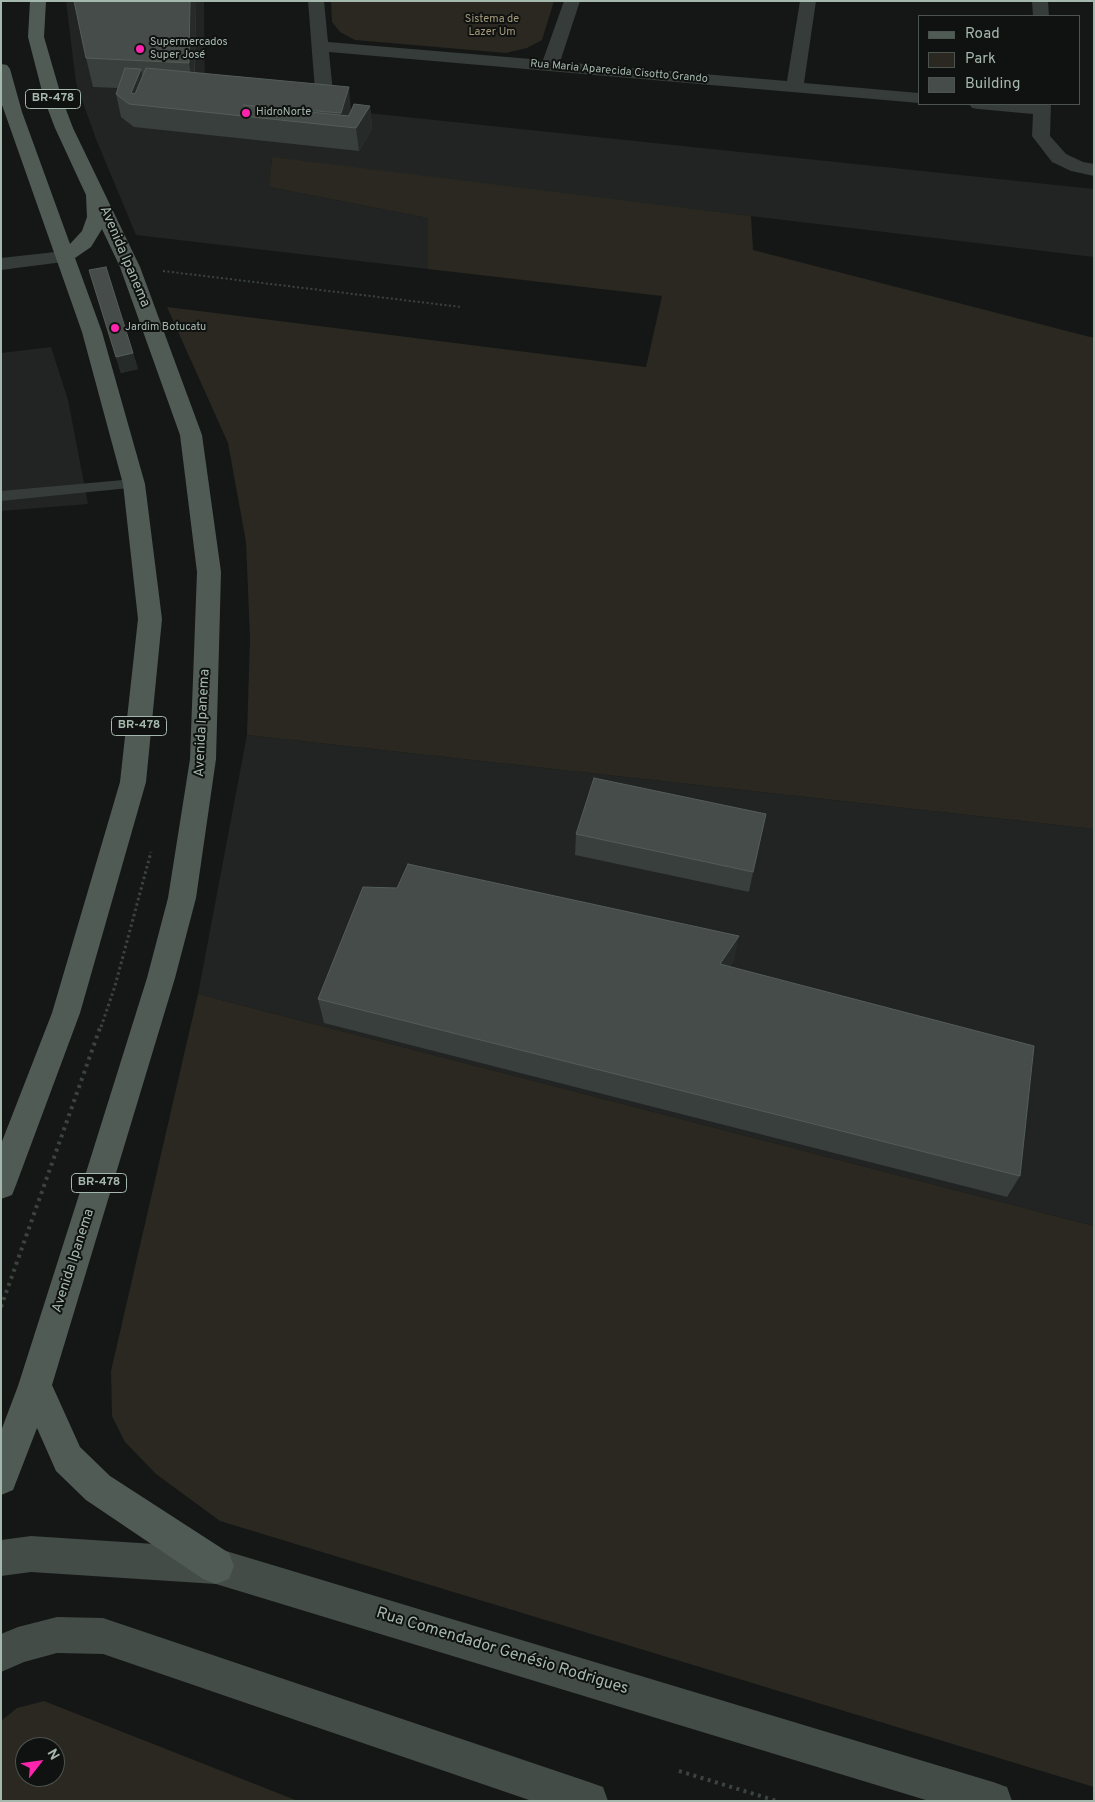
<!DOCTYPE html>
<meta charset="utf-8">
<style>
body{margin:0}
#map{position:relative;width:1095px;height:1802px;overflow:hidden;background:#151716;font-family:Overpass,sans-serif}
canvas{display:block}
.frame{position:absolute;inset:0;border:2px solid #a5b8ad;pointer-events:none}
.legend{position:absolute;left:918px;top:15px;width:162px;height:90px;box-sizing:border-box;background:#101211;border:1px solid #4c544f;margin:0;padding:6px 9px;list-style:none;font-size:15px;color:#a5b8ad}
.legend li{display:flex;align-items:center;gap:10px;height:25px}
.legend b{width:25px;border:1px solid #4c544f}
.north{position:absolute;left:15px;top:1737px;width:50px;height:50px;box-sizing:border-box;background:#101211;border:1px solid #4c544f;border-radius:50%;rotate:60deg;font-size:14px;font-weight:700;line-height:20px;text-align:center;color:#a5b8ad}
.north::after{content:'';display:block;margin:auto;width:18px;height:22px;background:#ff24ae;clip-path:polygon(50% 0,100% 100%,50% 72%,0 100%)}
</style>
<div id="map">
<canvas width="1095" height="1802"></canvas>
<div class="frame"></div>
<ul class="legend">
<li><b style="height:6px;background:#515b56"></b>Road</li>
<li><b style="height:14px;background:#2a2820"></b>Park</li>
<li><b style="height:14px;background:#454c49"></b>Building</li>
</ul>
<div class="north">N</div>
</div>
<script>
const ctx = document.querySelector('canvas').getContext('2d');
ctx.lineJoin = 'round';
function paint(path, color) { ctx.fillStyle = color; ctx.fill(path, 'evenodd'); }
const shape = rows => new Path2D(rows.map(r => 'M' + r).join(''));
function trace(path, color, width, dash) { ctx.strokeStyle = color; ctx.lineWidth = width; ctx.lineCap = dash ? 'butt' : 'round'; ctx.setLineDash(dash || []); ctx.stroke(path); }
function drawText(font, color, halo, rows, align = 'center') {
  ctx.font = font + ' Overpass,sans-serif'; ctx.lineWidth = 4; ctx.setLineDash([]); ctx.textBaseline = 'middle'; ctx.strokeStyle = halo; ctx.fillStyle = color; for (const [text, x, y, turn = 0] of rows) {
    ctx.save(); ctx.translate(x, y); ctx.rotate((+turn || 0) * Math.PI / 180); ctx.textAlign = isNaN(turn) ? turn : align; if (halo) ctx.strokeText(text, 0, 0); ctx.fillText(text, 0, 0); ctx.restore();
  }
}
paint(shape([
 [66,1,204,1,205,96,1094,189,1094,257,272,159,269,187,429,218,428,269,136,235,96,139,76,83],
 [51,347,68,400,88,504,1,511,1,353],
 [247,735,1094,829,1094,1226,198,994]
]), '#212423');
paint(shape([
 [331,1,554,1,542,40,527,48,506,53,355,40,340,32,332,22],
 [272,157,751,216,753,250,1094,338,1094,829,247,735,250,638,246,542,228,443,167,307,646,367,662,296,428,269,428,218,269,187],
 [198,994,1094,1226,1094,1787,220,1521,156,1474,125,1442,112,1416,111,1371],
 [44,1701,298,1801,1,1801,1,1721,17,1708],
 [25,1747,55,1747,55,1777,25,1777]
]), '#2a2820');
trace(shape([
 [163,271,461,307]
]), '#3b433f', 2, [2, 2.5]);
trace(shape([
 [101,1027,115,986,151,852]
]), '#3b433f', 3, [2.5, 3]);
trace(shape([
 [1,1307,101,1025],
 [679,1771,777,1801]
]), '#3b433f', 4, [3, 4.5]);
paint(shape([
 [134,479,141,484,139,487,1,501,1,491,134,479]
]), '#353c39');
paint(shape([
 [308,1,324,1,328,42,543,60,564,1,580,1,560,62,787,81,800,1,816,1,804,83,919,93,919,103,329,52,334,103,331,107,325,108,319,107,316,103,308,1],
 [1032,1,1048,1,1049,16,1033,16,1032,1],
 [969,104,1051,104,1050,136,1066,154,1083,162,1094,164,1094,176,1071,171,1052,162,1032,136,1033,114,978,109,972,108,969,104],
 [64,251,71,253,74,257,71,261,1,270,1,258,64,251]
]), '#353c39');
paint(shape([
 [31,1536,216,1548,993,1782,1007,1787,1012,1801,929,1801,216,1584,31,1572,1,1576,1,1540,31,1536],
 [57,1617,103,1618,589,1782,603,1787,608,1801,532,1801,103,1654,57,1653,24,1662,1,1672,1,1634,18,1627,57,1617]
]), '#434c47');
paint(shape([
 [30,1,46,1,44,37,62,99,73,128,140,267,202,435,221,572,216,759,196,898,175,978,52,1385,80,1447,110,1476,229,1553,234,1566,229,1579,216,1584,203,1579,86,1500,56,1471,37,1428,13,1490,1,1495,1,1431,18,1386,79,1195,147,978,168,898,190,759,197,572,180,435,120,267,102,229,91,247,75,258,102,332,145,484,162,619,146,782,80,1013,16,1185,12,1195,1,1199,1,1144,52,1013,120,782,138,619,123,484,82,332,1,102,1,64,7,65,10,69,22,112,70,244,82,231,87,217,86,195,55,128,44,99,28,37,30,1]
]), '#515b56');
paint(shape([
 [196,1,195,73,351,110,370,106,372,129,359,151,134,127,121,117,116,94,118,88,93,87,86,58],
 [89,270,133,353,138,369,121,373],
 [766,814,749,892,575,855,576,834],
 [734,960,730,966,1020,1176,1007,1197,324,1023,318,999]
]), '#393f3c');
paint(shape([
 [190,1,196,1,194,92,189,63],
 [141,69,146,92,133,104,131,93],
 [349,87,351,110,342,126,341,113],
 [370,106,372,129,359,151,356,128],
 [133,353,138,369,121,373,116,357],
 [766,814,762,835,749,892,753,872],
 [739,936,734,960,716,988,720,964]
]), '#262a28');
const building = shape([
 [74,1,190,1,189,63,86,58,74,1],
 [125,68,141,69,131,93,135,94,146,68,349,87,341,113,243,105,349,116,354,104,370,106,356,128,129,104,116,94,125,68],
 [106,267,133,353,116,357,89,270,106,267],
 [594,778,766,814,753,872,576,834,594,778],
 [408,864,739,936,720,964,1034,1046,1020,1176,318,999,363,887,397,888,408,864]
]);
paint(building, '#454c49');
trace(building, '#545d58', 1);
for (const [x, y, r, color] of [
 [140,49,5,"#ff24ae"],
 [246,113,5,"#ff24ae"],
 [115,328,5,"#ff24ae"]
]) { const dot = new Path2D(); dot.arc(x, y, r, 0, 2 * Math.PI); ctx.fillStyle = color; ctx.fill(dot); trace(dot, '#101211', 2); }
drawText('11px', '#a59b7b', '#101211', [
 ["Sistema de",492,20],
 ["Lazer Um",492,33]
]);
drawText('11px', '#a5b8ad', '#101211', [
 ["Supermercados",150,43],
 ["Super José",150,56],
 ["HidroNorte",256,113],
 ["Jardim Botucatu",125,328]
], 'left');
drawText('11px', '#a5b8ad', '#101211', [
 ["Rua Maria Aparecida Cisotto Grando",619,72,5]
]);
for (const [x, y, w] of [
 [53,99,55],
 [139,726,55],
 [99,1183,55]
]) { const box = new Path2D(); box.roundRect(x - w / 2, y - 9.5, w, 19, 4); ctx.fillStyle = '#101211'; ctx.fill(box); trace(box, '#a5b8ad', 1); }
drawText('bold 12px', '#a5b8ad', null, [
 ["BR-478",53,99],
 ["BR-478",139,726],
 ["BR-478",99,1183]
]);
drawText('14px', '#a5b8ad', '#101211', [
 ["Avenida Ipanema",124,257,67],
 ["Avenida Ipanema",203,723,-87],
 ["Avenida Ipanema",74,1261,-72]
]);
drawText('16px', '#a5b8ad', '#101211', [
 ["Rua Comendador Genésio Rodrigues",502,1652,17]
]);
</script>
